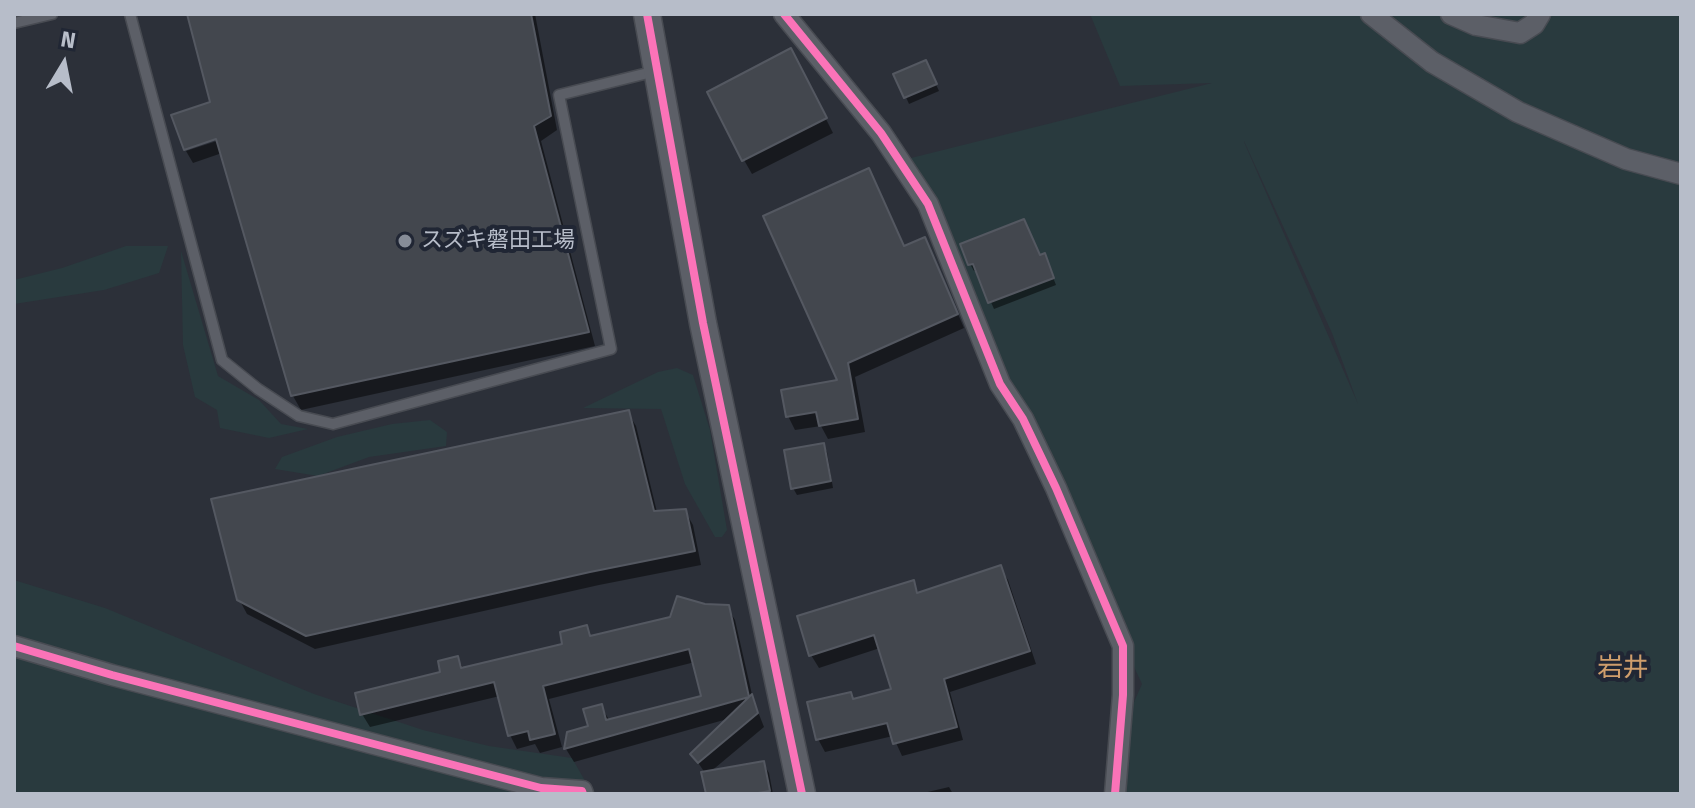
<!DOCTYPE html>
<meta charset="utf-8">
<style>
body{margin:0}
#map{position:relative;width:1695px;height:808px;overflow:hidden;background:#2c3039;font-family:"Fira Sans",sans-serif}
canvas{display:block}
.frame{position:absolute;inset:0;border:16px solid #b7bdc9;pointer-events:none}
.north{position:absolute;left:24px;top:24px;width:80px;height:80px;-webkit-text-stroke:6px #202634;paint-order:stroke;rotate:10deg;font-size:22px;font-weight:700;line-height:32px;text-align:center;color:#b7bdc9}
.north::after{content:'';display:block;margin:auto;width:28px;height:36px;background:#b7bdc9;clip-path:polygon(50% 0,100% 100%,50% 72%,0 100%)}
</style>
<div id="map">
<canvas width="1695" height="808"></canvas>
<div class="frame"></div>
<div class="north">N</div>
</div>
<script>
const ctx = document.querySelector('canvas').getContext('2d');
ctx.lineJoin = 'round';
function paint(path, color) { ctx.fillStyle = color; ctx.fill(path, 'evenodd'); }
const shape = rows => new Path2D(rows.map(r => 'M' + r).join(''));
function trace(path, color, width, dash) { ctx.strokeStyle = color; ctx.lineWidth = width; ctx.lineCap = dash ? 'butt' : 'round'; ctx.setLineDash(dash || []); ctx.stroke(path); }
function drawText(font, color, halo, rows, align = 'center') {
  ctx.font = font + ' "Fira Sans","Noto Sans JP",sans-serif'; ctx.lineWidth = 8; ctx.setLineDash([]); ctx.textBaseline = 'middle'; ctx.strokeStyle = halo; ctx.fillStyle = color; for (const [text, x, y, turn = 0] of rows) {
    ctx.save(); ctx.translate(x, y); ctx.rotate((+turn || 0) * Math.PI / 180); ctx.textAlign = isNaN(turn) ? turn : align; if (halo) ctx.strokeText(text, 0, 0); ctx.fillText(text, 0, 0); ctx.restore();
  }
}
paint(shape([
 [1090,14,1681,14,1681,794,1122,794,1126,720,1142,684,899,161,1212,83,1120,86],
 [1244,141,1332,333,1358,404,1244,142],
 [126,246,168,246,159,273,104,290,14,304,14,280,62,268],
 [181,251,218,376,259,400,281,424,308,429,269,438,220,428,217,410,195,397,183,345],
 [677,368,693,375,710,430,727,530,722,537,715,537,685,484,661,409,583,408,658,372],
 [430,420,447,432,446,446,369,457,318,476,275,469,282,457,337,437,392,424],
 [14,580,105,608,314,694,423,730,489,746,572,758,584,779,582,794,14,794]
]), '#293a3e');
paint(shape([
 [189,14,535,14,557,130,541,141,595,346,301,410,293,396,222,153,193,163,186,151,226,138,213,103],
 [799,65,833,133,752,174,744,160],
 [929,69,939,91,909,104,896,75],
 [766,217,932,253,964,328,855,377,865,432,828,439,821,426,795,430,788,416,840,382],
 [1027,228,1040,257,1047,262,1056,285,994,309,977,270,974,271,970,264],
 [628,413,636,426,657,512,685,511,693,525,701,565,599,585,315,649,247,614,239,599],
 [823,446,827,452,833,488,797,495,793,488],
 [1000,568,1008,580,1036,664,950,692,963,740,902,756,893,736,825,752,818,739,854,700,893,690,880,648,819,668,811,655,913,583,919,594],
 [705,606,727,607,735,620,753,699,764,727,709,773,763,763,769,773,773,794,708,794,705,773,693,755,731,718,574,762,566,749,569,733,590,728,601,707,610,721,704,698,695,662,549,699,562,747,540,753,535,744,517,749,510,735,500,696,370,727,362,714,443,673,457,658,464,669,565,645,586,628,592,638,672,619],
 [949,787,953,794,919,794]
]), '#0007');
const building = shape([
 [187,14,531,14,551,116,534,126,589,332,291,396,216,139,184,150,171,115,210,102,187,14],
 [791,48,827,118,742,161,707,92,791,48],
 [926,60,937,84,904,98,893,74,926,60],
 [869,168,904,246,925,237,958,314,848,363,858,419,819,426,816,412,786,417,781,390,837,380,763,216,869,168],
 [1024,219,1040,255,1045,253,1054,278,988,303,973,264,968,265,960,244,1024,219],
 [629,410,654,511,686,509,695,551,590,572,306,636,237,600,211,499,629,410],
 [824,443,831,481,791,489,784,450,824,443],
 [1001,565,1030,651,944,679,957,727,893,744,887,723,816,740,807,702,851,692,853,699,891,689,874,635,809,656,797,616,914,580,917,593,1001,565],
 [677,596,705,604,729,605,749,697,752,694,758,713,698,763,690,754,749,697,564,749,567,732,588,726,583,709,602,704,606,720,701,696,689,649,543,686,555,734,530,740,528,731,508,736,494,682,360,715,355,693,440,672,438,661,458,656,461,668,562,644,560,632,587,625,590,636,670,617,677,596],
 [764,761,770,791,752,794,706,794,701,772,764,761]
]);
paint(building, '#43474e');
trace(building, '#545861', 2);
const service = shape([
 [130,14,222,360,258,389,299,416,333,424,611,349,559,95,656,71],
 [14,23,52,14]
]);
const minor = shape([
 [784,14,881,133,928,204,1000,384,1023,419,1056,488,1123,646,1123,695,1115,794],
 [1371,14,1432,62,1518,112,1626,159,1681,174],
 [1451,14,1476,25,1520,33,1534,24,1540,14],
 [14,646,112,675,541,788,582,791,583,794]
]);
const tertiary = shape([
 [647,14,703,323,802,794]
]);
trace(service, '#484b52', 13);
trace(minor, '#484b52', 23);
trace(tertiary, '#484b52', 29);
trace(service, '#5c5f67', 10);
trace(minor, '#5c5f67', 20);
trace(tertiary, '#5c5f67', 26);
trace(shape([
 [647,14,703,323,802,794],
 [784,14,881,133,928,204,1000,384,1023,419,1056,488,1123,646,1123,695,1115,794],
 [14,646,112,675,541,788,582,791,583,794]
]), '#fb73b8', 8);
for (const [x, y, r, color] of [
 [405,241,8,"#868c97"]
]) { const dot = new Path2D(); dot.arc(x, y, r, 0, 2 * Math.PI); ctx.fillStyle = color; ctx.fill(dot); trace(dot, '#202634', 3); }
drawText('22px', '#b7bdc9', '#202634', [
 ["スズキ磐田工場",421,241]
], 'left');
drawText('26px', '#cf9e6c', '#202634', [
 ["岩井",1623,669]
]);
</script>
